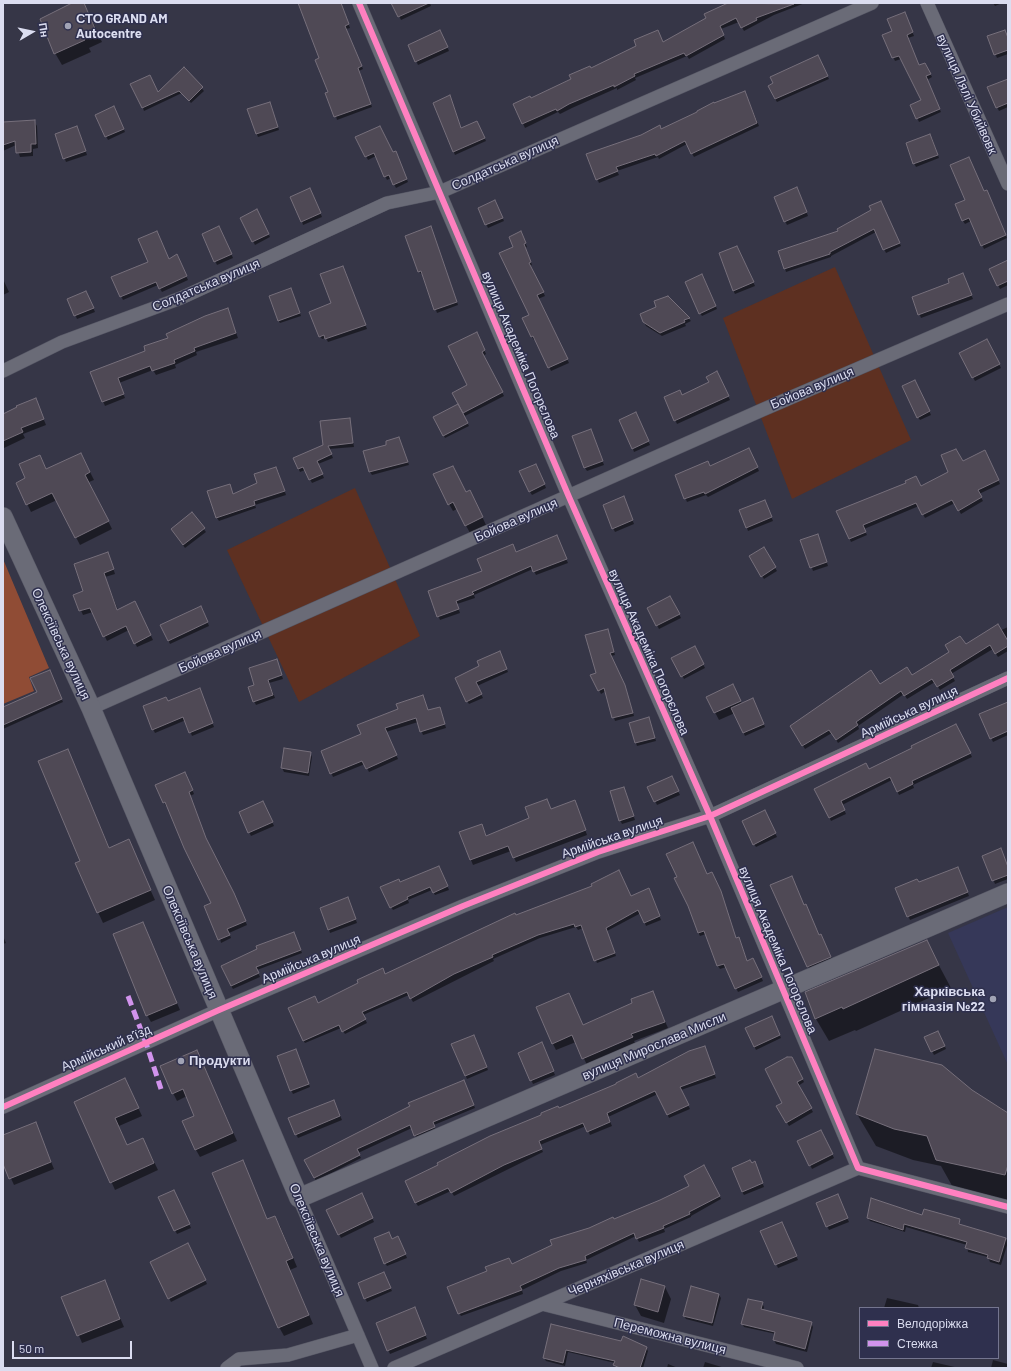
<!DOCTYPE html>
<meta charset="utf-8">
<style>
body{margin:0}
#map{position:relative;width:1011px;height:1371px;overflow:hidden;background:#363647;font-family:Barlow,sans-serif}
canvas{display:block}
.frame{position:absolute;inset:0;border:4px solid #dbddf0;pointer-events:none}
.legend{position:absolute;left:859px;top:1307px;width:140px;height:52px;box-sizing:border-box;background:#2f304e;border:1px solid #74758f;margin:0;padding:5px 7px;list-style:none;font-size:12px;color:#dbddf0}
.legend li{display:flex;align-items:center;gap:8px;height:20px}
.legend b{width:20px;border:1px solid #74758f}
.north{position:absolute;left:12px;top:12px;width:40px;height:40px;-webkit-text-stroke:3px #2f304e;paint-order:stroke;rotate:81deg;font-size:11px;font-weight:700;line-height:16px;text-align:center;color:#dbddf0}
.north::after{content:'';display:block;margin:auto;width:14px;height:18px;background:#dbddf0;clip-path:polygon(50% 0,100% 100%,50% 72%,0 100%)}
.scale{position:absolute;left:12px;top:1341px;width:120px;height:18px;box-sizing:border-box;border:2px solid #dbddf0;border-top:0;padding-left:5px;font-size:12px;line-height:14px;white-space:nowrap;color:#dbddf0;-webkit-text-stroke:3px #2f304e;paint-order:stroke}
</style>
<div id="map">
<canvas width="1011" height="1371"></canvas>
<div class="frame"></div>
<ul class="legend">
<li><b style="height:5px;background:#ff80c0"></b>Велодоріжка</li>
<li><b style="height:5px;background:#d193ec"></b>Стежка</li>
</ul>
<div class="north">Пн</div>
<div class="scale">50 m</div>
</div>
<script>
const ctx = document.querySelector('canvas').getContext('2d');
ctx.lineJoin = 'round';
function paint(path, color) { ctx.fillStyle = color; ctx.fill(path, 'evenodd'); }
const shape = rows => new Path2D(rows.map(r => 'M' + r).join(''));
function trace(path, color, width, dash) { ctx.strokeStyle = color; ctx.lineWidth = width; ctx.lineCap = dash ? 'butt' : 'round'; ctx.setLineDash(dash || []); ctx.stroke(path); }
function drawText(font, color, halo, rows, align = 'center') {
  ctx.font = font + ' Barlow,sans-serif'; ctx.lineWidth = 3; ctx.setLineDash([]); ctx.textBaseline = 'middle'; ctx.strokeStyle = halo; ctx.fillStyle = color; for (const [text, x, y, turn = 0] of rows) {
    ctx.save(); ctx.translate(x, y); ctx.rotate((+turn || 0) * Math.PI / 180); ctx.textAlign = isNaN(turn) ? turn : align; if (halo) ctx.strokeText(text, 0, 0); ctx.fillText(text, 0, 0); ctx.restore();
  }
}
paint(shape([
 [1008,907,1008,1065,948,933]
]), '#363859');
paint(shape([
 [835,267,911,440,792,499,723,318],
 [355,488,420,636,299,702,227,550]
]), '#5e3021');
paint(shape([
 [3,559,49,668,29,677,34,691,3,704]
]), '#904c35');
paint(shape([
 [74,3,84,3,102,42,89,48,91,52,62,65,55,53],
 [298,3,341,3,350,28,346,29,363,69,359,71,372,107,337,120,321,59],
 [393,3,430,3,431,6,401,20],
 [727,3,805,3,774,15,744,31,739,22,721,29,725,39,689,59,687,56,635,78,636,80,617,90,617,88,572,108,560,114,558,112,525,128,514,104,530,99,591,69,663,43,707,19],
 [993,3,1002,3,995,6],
 [906,16,914,36,908,38,919,67,925,64,932,77,927,80,941,112,919,122,912,106,922,101,901,59,895,61,884,36,893,32],
 [442,35,449,51,418,65,409,45],
 [988,37,1008,39,1008,54,997,58],
 [819,60,829,79,777,102,775,99],
 [184,69,204,91,191,103,182,93,144,111,143,108],
 [1008,80,1008,107,999,111,997,107],
 [745,92,759,126,694,157,687,144,659,159,658,157,617,171,619,175,599,183,587,155,661,130],
 [434,103,461,129,477,122,486,141,455,155],
 [271,106,279,130,258,137,248,110],
 [116,111,125,132,108,140,96,116],
 [34,121,37,126,38,148,33,149,33,156,20,157,16,145,3,151,3,123],
 [79,131,87,155,66,162,56,135],
 [357,137,397,156,408,182,396,188,391,178,387,180,376,156,368,160],
 [932,138,939,158,916,167,914,163],
 [799,192,808,216,787,225,785,221],
 [984,192,988,195,1007,238,984,249,971,221,965,224,963,221],
 [312,193,322,217,303,225,302,221],
 [496,205,504,221,488,228,479,208],
 [882,206,901,246,886,253,876,232,831,256,831,257,786,272,785,268],
 [259,214,270,237,255,245,253,241],
 [431,227,458,305,437,313,423,274,421,274,419,271],
 [221,231,233,258,217,265,203,235],
 [522,236,527,247,525,248,532,265,530,266,545,296,538,299,569,363,551,371,536,339,534,340,532,337,530,315,514,247],
 [739,251,755,286,735,294,733,290],
 [179,259,188,280,162,292,158,285,123,300,121,296,169,260],
 [1008,261,1008,285,1000,289,990,270],
 [344,270,367,329,328,342,326,338,322,339,320,336],
 [964,277,973,299,921,318,913,298],
 [3,279,9,292,3,295],
 [704,279,717,309,702,316,700,313],
 [291,289,301,316,280,323,278,320],
 [88,296,95,312,77,319,69,300],
 [668,297,691,321,685,324,686,326,662,336,646,326,644,322],
 [229,313,238,338,196,352,197,355,175,365,176,368,156,375,153,370,119,383,125,398,105,406,91,373,147,351,169,339],
 [478,337,486,354,483,356,504,396,465,416,462,410],
 [987,340,1001,368,975,381,961,354],
 [719,376,730,400,677,424,665,397,682,396,710,383],
 [917,384,931,415,920,420,918,417],
 [36,400,46,425,23,434,25,438,4,448,3,415],
 [460,410,469,426,445,438,434,417],
 [637,417,650,445,634,452,633,449],
 [349,419,354,447,329,449,333,458,318,464,324,478,312,483,305,470,300,472,294,459,324,446],
 [592,433,604,465,587,471,585,468],
 [399,438,409,465,372,475,370,472,387,446],
 [750,452,759,471,708,497,706,495,687,502,676,476,710,467],
 [81,454,94,480,89,482,112,529,80,545,57,500,31,512,17,483,27,479,39,456,47,470],
 [987,455,1000,484,979,494,983,501,961,514,955,503,925,518,919,506,864,529,867,535,851,542,838,512,920,487,950,472,962,462],
 [453,467,466,493,470,491,474,499,486,525,470,533,457,509,453,511,449,504],
 [538,468,546,488,532,495,530,492],
 [278,471,286,495,255,505,256,508,219,521,217,518,259,484],
 [625,501,634,524,615,532,613,528],
 [766,504,773,521,748,531,747,528],
 [192,514,206,532,185,548,174,533],
 [819,538,828,566,813,571,802,540],
 [558,540,568,563,536,575,533,569,474,595,475,598,457,604,460,613,440,620,429,591,483,572,514,548,516,553],
 [763,549,777,571,764,579,750,557],
 [110,558,115,574,105,577,118,610,137,607,153,640,137,647,129,630,107,641,93,612,83,615,74,595,84,592],
 [670,597,681,618,659,629,648,608],
 [203,610,209,626,170,644,168,640],
 [1008,627,1008,651,998,657,993,649,951,674,955,681,940,690,935,682,907,699,904,694,858,726,859,729,838,743,832,733,805,749,791,726,879,686,912,676,965,646],
 [607,630,615,655,611,656,626,689,634,716,615,721,606,691,601,694,599,690,597,673],
 [694,647,705,668,684,679,673,658],
 [501,656,508,672,477,686,483,698,469,704,467,701,481,667],
 [278,664,283,679,269,683,275,698,256,705,254,701,256,685],
 [51,675,63,702,3,729,3,708,38,692],
 [201,693,214,727,192,736,186,720,155,733,153,729,168,703],
 [736,693,742,704,754,703,765,727,745,736,735,713,719,720,707,697],
 [1008,703,1008,728,1006,729,1008,735,993,742,980,714],
 [428,711,441,711,446,728,423,735,418,722,386,732,398,759,369,772,365,764,333,777,322,751],
 [649,718,656,741,637,746,630,724],
 [958,729,972,757,913,785,914,788,899,795,892,780,842,805,846,814,831,821,816,789,869,770],
 [285,749,310,753,312,757,309,776,284,772,282,768],
 [67,750,110,849,128,841,155,900,103,923,76,864,81,861],
 [187,777,194,794,190,796,207,842,235,897,247,925,229,933,231,938,221,943,212,903,168,805,166,806,156,786],
 [673,781,680,795,657,805,649,788],
 [625,791,635,820,622,824,620,820],
 [547,800,551,810,577,806,587,835,516,862,511,851,473,865,460,833,484,830,487,837,530,819],
 [265,806,274,826,251,836,249,832],
 [766,815,777,837,756,847,754,844],
 [984,856,1008,867,1008,879,995,884],
 [958,868,969,896,910,920,896,888,919,883],
 [441,871,449,890,435,895,432,890,408,900,409,903,393,910,391,907,400,884],
 [707,875,722,896,736,939,740,942,748,962,755,963,763,981,738,992,726,967,720,969,718,966,706,934,700,936,698,932,678,877],
 [771,886,804,906,833,961,810,970],
 [650,893,661,920,646,926,641,913,607,931,616,956,597,963,583,928,578,930,576,927,540,938,493,959,494,961,413,1002,409,995,363,1015,367,1023,345,1034,341,1028,305,1043,303,1040,318,1004,516,916],
 [350,902,357,923,330,933,329,929],
 [143,923,180,1010,151,1022,147,1015],
 [294,933,302,953,257,970,260,977,233,989,231,986],
 [3,936,6,943,3,944],
 [926,941,951,988,856,1031,855,1030,829,1041,816,1019,807,993],
 [652,992,668,1028,634,1041,636,1044,587,1065,576,1042,556,1050,553,1044,569,994,583,1025,633,1003],
 [773,1020,781,1038,756,1050,754,1046],
 [940,1035,946,1049,934,1055,932,1051],
 [475,1039,488,1070,467,1079,453,1045],
 [543,1047,555,1075,533,1084,519,1053],
 [706,1050,716,1078,681,1090,690,1109,669,1118,658,1094,608,1117,612,1126,590,1135,586,1126,540,1145,543,1152,454,1196,451,1191,418,1206,416,1203,406,1181,559,1110],
 [197,1051,237,1141,200,1157,196,1150,196,1117,187,1096,177,1101,173,1093],
 [298,1054,310,1087,293,1094,291,1090],
 [792,1058,804,1082,798,1086,813,1112,789,1126,778,1107,784,1103],
 [125,1080,142,1116,119,1126,127,1146,143,1139,158,1170,115,1190,76,1102],
 [465,1084,475,1108,434,1125,436,1131,417,1139,412,1128,358,1153,361,1158,316,1181,306,1161],
 [971,1091,1001,1108,1008,1114,1008,1203,955,1191,941,1166,913,1160,876,1146,857,1114],
 [335,1104,342,1120,298,1138,296,1134],
 [35,1123,54,1169,14,1185,3,1161,3,1136],
 [823,1134,834,1158,812,1169,799,1142],
 [242,1162,268,1220,275,1217,280,1226,297,1267,290,1270,313,1324,284,1336,279,1327],
 [704,1166,721,1199,691,1216,691,1217,664,1229,665,1232,639,1242,636,1236,586,1260,587,1263,561,1271,522,1290,523,1294,461,1316,459,1313,512,1265,690,1187],
 [756,1166,764,1187,744,1195,742,1192],
 [175,1194,191,1228,177,1234,159,1198],
 [363,1198,374,1222,341,1238,339,1234],
 [839,1199,849,1222,829,1230,817,1204],
 [923,1217,959,1220,961,1226,1006,1239,1008,1242,1001,1265,990,1262,988,1257,968,1252,967,1245,906,1227,905,1232,870,1221,868,1218],
 [783,1226,798,1260,778,1268,761,1231],
 [392,1240,400,1241,407,1258,387,1266,385,1263],
 [190,1248,207,1284,171,1302,169,1298],
 [385,1277,392,1291,367,1302,365,1298],
 [104,1281,124,1327,82,1343,63,1297],
 [665,1287,671,1299,664,1323,641,1316,635,1305],
 [719,1295,721,1298,713,1326,686,1319,684,1316],
 [887,1298,918,1305,919,1308,884,1308],
 [762,1303,764,1307,763,1311,811,1323,813,1327,807,1352,776,1344,774,1340,776,1334,744,1327,742,1323],
 [416,1311,427,1339,390,1354,377,1323],
 [552,1325,646,1347,648,1351,643,1368,616,1368,615,1363,568,1352,565,1366,546,1361,544,1358],
 [993,1360,1008,1364,1008,1368,991,1368],
 [705,1362,725,1368,703,1368],
 [933,1362,959,1368,931,1368],
 [668,1364,678,1368,667,1368]
]), '#0007');
const building = shape([
 [72,3,84,3,96,31,83,36,85,40,54,54,40,19,72,3],
 [298,3,341,3,349,24,345,26,362,66,358,68,371,104,334,117,325,93,328,92,315,60,319,58,298,3],
 [391,3,429,3,398,17,391,3],
 [728,3,794,4,756,18,757,20,741,28,736,18,720,26,724,35,686,56,684,53,634,74,635,76,614,87,614,85,569,104,557,111,556,109,522,124,513,104,530,96,531,98,571,79,569,75,590,66,591,68,636,46,634,40,658,30,663,42,706,18,704,14,728,3],
 [905,12,913,32,907,35,919,65,925,63,931,74,926,76,940,109,916,119,910,105,921,100,899,56,892,58,882,35,892,31,887,19,905,12],
 [440,30,448,47,415,62,408,45,440,30],
 [1005,30,1008,38,1008,50,994,55,987,36,1005,30],
 [818,55,828,76,775,99,768,86,773,83,770,77,818,55],
 [184,67,203,87,189,101,179,91,142,108,130,84,150,75,158,92,184,67],
 [1008,79,1008,103,996,108,987,87,1008,79],
 [745,91,757,123,691,154,685,141,656,156,655,154,616,167,618,171,596,180,586,154,641,135,660,125,661,129,697,112,697,111,714,102,714,103,745,91],
 [450,95,461,128,477,121,485,138,453,152,433,103,450,95],
 [270,102,278,127,256,134,247,109,270,102],
 [114,106,124,129,105,137,95,115,114,106],
 [35,120,36,144,31,144,31,152,16,153,15,141,3,145,3,122,35,120],
 [77,126,86,151,63,159,55,134,77,126],
 [380,126,393,152,396,151,407,179,393,185,389,175,384,177,374,153,365,157,355,137,380,126],
 [930,134,938,155,913,164,906,143,930,134],
 [969,157,984,191,987,190,1006,235,981,246,969,218,962,221,955,204,965,200,950,165,969,157],
 [797,187,807,212,784,222,774,197,797,187],
 [310,188,321,213,301,222,290,197,310,188],
 [495,200,503,218,485,225,478,208,495,200],
 [881,201,900,243,883,250,874,229,830,252,830,254,784,269,778,251,838,231,837,229,871,210,869,206,881,201],
 [257,209,269,234,252,242,240,218,257,209],
 [219,226,232,254,214,262,202,234,219,226],
 [431,226,457,302,434,310,421,271,418,272,405,236,431,226],
 [157,231,169,259,177,254,187,276,159,289,156,282,120,297,111,277,148,262,138,239,157,231],
 [521,231,526,243,524,244,531,262,529,263,544,292,537,295,568,359,548,368,533,336,531,337,522,318,529,315,499,253,513,247,509,237,521,231],
 [737,246,754,282,733,291,719,253,737,246],
 [1008,260,1008,281,997,286,989,269,1008,260],
 [343,266,366,325,325,339,324,335,319,337,309,312,331,303,320,274,343,266],
 [963,273,972,295,918,315,912,297,949,283,948,279,963,273],
 [702,274,716,306,699,314,685,282,702,274],
 [291,288,300,313,278,321,269,296,291,288],
 [86,291,94,308,74,316,67,299,86,291],
 [668,296,690,318,684,320,685,322,660,333,643,322,640,314,656,307,654,301,668,296],
 [228,308,236,333,194,348,195,351,174,360,175,363,152,371,150,366,118,378,124,394,102,402,90,372,145,351,144,346,168,338,166,334,205,316,228,308],
 [477,332,485,350,482,352,503,392,463,413,452,393,467,385,448,346,477,332],
 [987,339,1000,364,972,378,959,353,987,339],
 [717,371,729,396,674,421,664,397,680,390,682,395,709,382,706,377,717,371],
 [915,380,930,411,917,418,902,386,915,380],
 [36,398,44,419,21,428,23,432,3,441,3,414,17,407,16,406,36,398],
 [458,404,468,423,443,436,433,417,458,404],
 [636,412,649,441,632,449,619,420,636,412],
 [350,418,353,443,328,446,332,454,317,461,323,474,309,480,303,467,298,469,293,458,323,445,320,421,350,418],
 [591,429,603,461,584,468,572,436,591,429],
 [399,437,408,462,369,472,363,451,386,445,386,441,399,437],
 [749,448,758,467,705,494,704,492,684,499,675,475,708,461,710,466,749,448],
 [956,449,963,461,985,450,999,480,978,490,982,497,958,511,952,500,922,515,916,503,863,525,866,532,849,539,836,511,906,483,905,481,916,476,921,486,948,472,941,455,956,449],
 [81,453,90,472,85,475,109,521,75,538,52,493,26,505,16,483,25,478,19,464,40,455,46,469,81,453],
 [536,464,545,484,529,492,519,471,536,464],
 [453,466,466,492,470,490,483,517,465,526,453,502,448,505,433,474,453,466],
 [276,467,285,491,254,501,255,505,216,518,207,491,230,484,233,494,257,483,254,474,276,467],
 [624,496,633,520,612,529,603,505,624,496],
 [765,500,772,517,746,528,739,510,765,500],
 [192,512,205,528,183,545,171,529,192,512],
 [818,534,827,562,810,568,800,540,818,534],
 [557,535,567,559,533,572,531,566,472,592,474,594,456,601,459,609,437,617,428,591,482,571,477,559,513,544,516,552,557,535],
 [764,547,776,567,761,577,749,556,764,547],
 [108,552,114,569,104,573,117,610,135,601,151,635,134,644,126,626,103,637,90,608,79,611,73,595,83,591,74,564,108,552],
 [670,596,680,614,656,626,647,608,670,596],
 [201,606,208,622,168,641,160,625,201,606],
 [998,624,1008,641,1008,646,995,654,990,645,950,670,954,677,937,687,932,679,904,696,901,691,856,722,858,725,836,740,829,730,802,746,790,726,871,670,880,684,907,667,912,675,949,652,945,645,960,636,966,644,998,624],
 [608,629,614,652,610,653,625,685,633,713,612,718,604,688,598,691,590,675,596,673,585,635,608,629],
 [695,646,704,664,681,677,671,658,695,646],
 [500,651,507,669,476,682,482,694,466,702,455,678,479,666,477,661,500,651],
 [277,659,282,675,268,680,273,695,253,702,248,687,254,685,249,668,277,659],
 [50,670,62,699,3,725,3,707,37,692,30,678,50,670],
 [733,684,741,701,714,713,706,697,733,684],
 [200,688,213,723,189,733,183,717,152,730,143,706,166,697,168,701,200,688],
 [423,695,428,710,440,707,445,724,420,732,416,718,385,728,397,755,366,769,362,761,330,774,321,751,361,734,357,725,398,709,396,704,423,695],
 [753,698,764,724,743,733,731,708,753,698],
 [1008,702,1008,731,990,739,979,714,1008,702],
 [649,717,655,738,635,743,629,723,649,717],
 [956,724,971,753,912,781,913,784,897,792,890,777,841,801,845,810,829,818,814,789,866,763,869,769,912,748,911,746,956,724],
 [284,748,311,752,308,773,281,768,284,748],
 [68,749,109,848,129,839,151,890,97,913,75,863,80,861,38,761,68,749],
 [185,772,193,790,189,792,206,838,234,893,246,921,227,929,230,935,218,940,204,906,211,903,184,848,165,802,163,803,155,785,185,772],
 [672,776,679,791,654,802,647,787,672,776],
 [624,787,634,816,619,821,610,791,624,787],
 [547,799,551,809,575,800,586,830,513,858,508,846,470,860,459,832,482,824,486,836,529,818,525,807,547,799],
 [263,801,273,822,248,833,239,812,263,801],
 [765,810,776,833,753,845,742,821,765,810],
 [693,842,707,874,712,872,721,891,736,938,739,937,747,961,753,958,762,977,735,989,724,964,717,966,704,931,698,933,688,906,674,878,677,877,666,854,693,842],
 [1001,848,1008,867,1008,875,992,881,982,856,1001,848],
 [439,866,448,886,433,893,430,887,407,897,408,899,390,908,380,887,399,879,400,882,439,866],
 [958,867,968,892,907,917,895,888,917,879,919,882,958,867],
 [619,870,631,896,649,888,660,916,644,923,638,910,606,928,615,953,594,961,581,925,575,927,574,924,538,935,492,955,493,957,454,974,410,999,407,992,362,1012,366,1019,342,1032,339,1025,303,1041,288,1008,315,996,318,1003,358,983,357,980,383,968,385,974,515,913,516,915,592,886,591,884,619,870],
 [792,876,804,905,806,904,819,935,821,934,831,957,807,967,770,885,792,876],
 [348,897,356,919,328,930,320,908,348,897],
 [143,922,177,1003,146,1016,113,934,143,922],
 [294,932,301,950,256,967,259,973,231,986,221,966,257,949,256,946,294,932],
 [927,940,939,965,843,1009,842,1007,815,1019,805,992,927,940],
 [653,991,665,1022,631,1034,633,1037,582,1059,572,1035,552,1044,536,1007,569,993,583,1025,632,1003,631,999,653,991],
 [772,1016,780,1035,754,1047,745,1028,772,1016],
 [938,1031,945,1046,931,1052,924,1037,938,1031],
 [474,1035,487,1067,465,1076,451,1044,474,1035],
 [542,1042,554,1071,530,1081,518,1053,542,1042],
 [705,1046,715,1074,680,1087,689,1105,667,1115,655,1091,607,1113,610,1122,587,1132,583,1123,539,1141,542,1149,504,1165,451,1193,448,1188,415,1203,405,1181,438,1165,437,1163,490,1136,541,1115,541,1113,558,1106,559,1108,616,1084,616,1083,636,1073,638,1078,689,1051,705,1046],
 [296,1049,309,1084,290,1091,277,1056,296,1049],
 [875,1049,942,1065,972,1090,1008,1113,1008,1165,1005,1175,936,1160,927,1136,894,1129,856,1114,875,1049],
 [197,1050,233,1133,195,1150,182,1121,194,1116,183,1089,172,1094,160,1066,197,1050],
 [787,1057,792,1057,803,1079,797,1082,812,1108,786,1123,776,1106,782,1103,765,1069,787,1057],
 [125,1078,139,1108,115,1118,127,1145,143,1138,154,1163,110,1183,74,1102,125,1078],
 [464,1080,474,1105,433,1122,435,1127,414,1136,410,1125,357,1149,360,1155,314,1178,304,1160,410,1106,408,1103,464,1080],
 [334,1100,340,1116,295,1135,288,1118,334,1100],
 [36,1122,51,1162,9,1179,3,1164,3,1135,36,1122],
 [821,1130,833,1154,809,1166,797,1141,821,1130],
 [243,1160,267,1219,275,1216,293,1258,286,1261,309,1315,278,1328,212,1173,243,1160],
 [750,1160,752,1163,755,1161,763,1183,742,1192,732,1168,750,1160],
 [704,1165,720,1196,689,1212,690,1214,663,1226,664,1228,636,1239,634,1233,585,1256,586,1260,559,1268,520,1286,522,1290,458,1314,447,1287,487,1271,485,1267,509,1258,512,1264,552,1245,550,1240,589,1228,613,1217,614,1219,660,1200,689,1186,684,1176,704,1165],
 [174,1190,190,1224,174,1231,158,1197,174,1190],
 [362,1193,373,1218,338,1235,326,1210,362,1193],
 [838,1194,848,1218,826,1227,816,1203,838,1194],
 [871,1198,922,1215,924,1209,960,1219,959,1224,1006,1238,999,1262,987,1258,988,1255,965,1248,967,1242,904,1224,903,1230,867,1218,871,1198],
 [782,1222,797,1256,775,1265,760,1231,782,1222],
 [389,1232,392,1239,398,1236,406,1254,384,1264,374,1238,389,1232],
 [188,1243,206,1280,168,1299,150,1262,188,1243],
 [384,1272,391,1288,364,1299,358,1283,384,1272],
 [641,1279,665,1286,658,1312,634,1305,641,1279],
 [105,1280,120,1319,77,1336,61,1297,105,1280],
 [691,1286,719,1294,712,1323,683,1316,691,1286],
 [748,1299,763,1302,761,1309,812,1322,805,1349,773,1340,775,1332,741,1324,748,1299],
 [415,1307,426,1335,387,1351,376,1323,415,1307],
 [551,1324,621,1341,623,1336,647,1347,640,1368,620,1368,613,1365,615,1361,566,1350,563,1363,543,1358,551,1324]
]);
paint(building, '#4f4955');
trace(building, '#766f7b', 1);
const street = shape([
 [359,3,569,497,710,816,858,1168,1008,1207],
 [927,3,1008,184],
 [3,371,62,342,181,298,387,203,440,192,872,3],
 [91,708,762,410,1008,304],
 [3,1107,219,1010,463,906,598,852,710,816,1008,678],
 [299,1198,372,1368],
 [542,1304,797,1368],
 [227,1368,239,1359,288,1355,358,1335],
 [394,1368,858,1168]
]);
const secondary = shape([
 [3,517,91,708,299,1198,1008,893]
]);
trace(street, '#545563', 14);
trace(secondary, '#545563', 20);
trace(street, '#6a6b77', 13);
trace(secondary, '#6a6b77', 19);
trace(shape([
 [128,996,146,1043,161,1089]
]), '#d193ec', 5, [10, 5]);
trace(shape([
 [359,3,569,497,710,816,858,1168,1008,1207],
 [3,1107,219,1010,463,906,598,852,710,816,1008,678]
]), '#ff80c0', 6);
for (const [x, y, r, color] of [
 [68,26,4,"#a1a3b5"],
 [993,999,4,"#a1a3b5"],
 [181,1061,4,"#a1a3b5"]
]) { const dot = new Path2D(); dot.arc(x, y, r, 0, 2 * Math.PI); ctx.fillStyle = color; ctx.fill(dot); trace(dot, '#2f304e', 1.5); }
drawText('bold 13px', '#dbddf0', '#2f304e', [
 ["СТО GRAND AM",76,19],
 ["Autocentre",76,34],
 ["Харківська",985,992,"right"],
 ["гімназія №22",985,1007,"right"],
 ["Продукти",189,1061]
], 'left');
drawText('13px', '#dbddf0', '#2f304e', [
 ["вулиця Лялі Убийвовк",967,94,66],
 ["Солдатська вулиця",505,163,-24],
 ["Солдатська вулиця",206,285,-23],
 ["вулиця Академіка Погорєлова",521,355,67],
 ["Бойова вулиця",812,388,-23],
 ["Бойова вулиця",516,520,-24],
 ["Олексіївська вулиця",61,644,65],
 ["Бойова вулиця",220,651,-24],
 ["вулиця Академіка Погорєлова",649,652,66],
 ["Армійська вулиця",909,712,-25],
 ["Армійська вулиця",612,837,-19],
 ["Олексіївська вулиця",190,942,67],
 ["вулиця Академіка Погорєлова",778,950,67],
 ["Армійська вулиця",311,959,-23],
 ["вулиця Мирослава Мисли",654,1046,-23],
 ["Армійський в’їзд",106,1048,-24],
 ["Олексіївська вулиця",317,1240,67],
 ["Черняхівська вулиця",626,1268,-23],
 ["Переможна вулиця",670,1336,14]
]);
</script>
